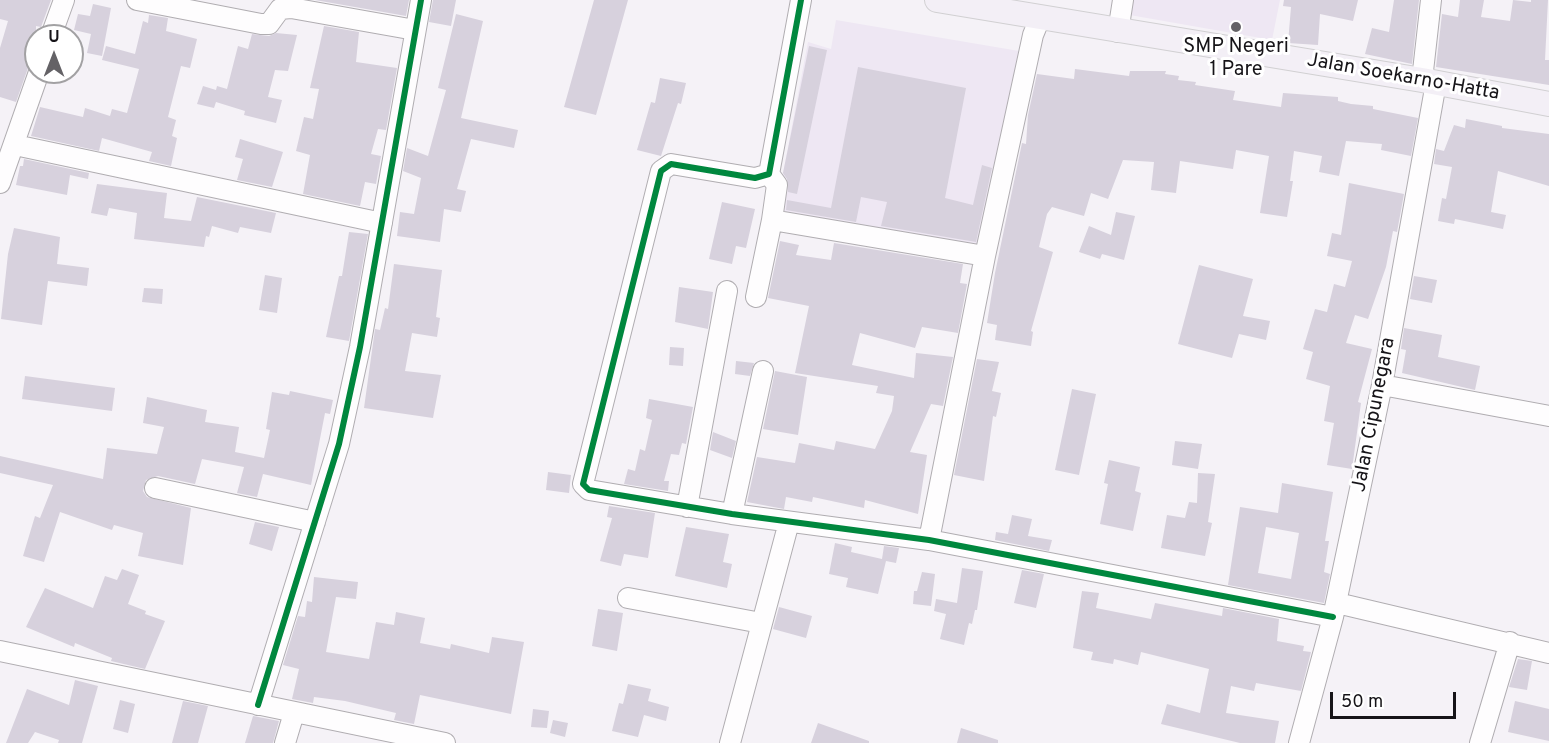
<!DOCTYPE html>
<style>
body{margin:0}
#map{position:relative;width:1549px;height:743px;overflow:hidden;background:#f5f2f7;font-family:Overpass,sans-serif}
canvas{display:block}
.north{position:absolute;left:24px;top:24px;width:60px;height:60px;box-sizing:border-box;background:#fff;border:2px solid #a2a1a3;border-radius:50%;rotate:0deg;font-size:16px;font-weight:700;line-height:24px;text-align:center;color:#161418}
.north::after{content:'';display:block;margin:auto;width:21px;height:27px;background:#646266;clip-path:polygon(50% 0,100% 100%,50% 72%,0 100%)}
.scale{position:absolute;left:1330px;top:692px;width:126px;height:27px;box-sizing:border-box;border:3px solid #161418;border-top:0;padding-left:8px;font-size:18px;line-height:21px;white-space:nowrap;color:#161418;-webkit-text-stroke:4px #fff;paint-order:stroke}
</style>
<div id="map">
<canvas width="1549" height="743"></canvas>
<div class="north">U</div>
<div class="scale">50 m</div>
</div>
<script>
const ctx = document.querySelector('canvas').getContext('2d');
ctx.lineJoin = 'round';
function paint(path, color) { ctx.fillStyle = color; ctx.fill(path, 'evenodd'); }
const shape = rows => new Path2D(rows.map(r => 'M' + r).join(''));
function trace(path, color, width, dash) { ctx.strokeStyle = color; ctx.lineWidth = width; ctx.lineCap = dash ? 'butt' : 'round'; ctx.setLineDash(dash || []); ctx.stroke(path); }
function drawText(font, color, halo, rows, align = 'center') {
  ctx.font = font + ' Overpass,sans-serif'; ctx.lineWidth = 6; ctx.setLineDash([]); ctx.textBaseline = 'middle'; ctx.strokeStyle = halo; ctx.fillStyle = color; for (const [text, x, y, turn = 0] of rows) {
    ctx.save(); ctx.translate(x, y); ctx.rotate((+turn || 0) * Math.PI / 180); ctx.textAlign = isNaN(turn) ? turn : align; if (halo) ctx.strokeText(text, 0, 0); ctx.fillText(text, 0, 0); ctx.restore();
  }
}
paint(shape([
 [1126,0,1280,0,1272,40,1124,14],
 [836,20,1019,51,979,250,775,215,808,42,831,49]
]), '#eee7f3');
paint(shape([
 [0,0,51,0,41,27,36,26,36,58,28,68,16,102,0,97,0,48,8,21,0,19],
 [315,0,409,0,406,16],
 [433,0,456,0,451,26,429,22],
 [594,0,628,0,596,115,564,107],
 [1284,0,1358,0,1353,21,1320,14,1318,45,1288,43,1291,7,1283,6],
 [1394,0,1419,0,1412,64,1365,54,1372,28,1389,32],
 [1460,0,1484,0,1481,17,1510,21,1513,0,1531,2,1531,0,1548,0,1545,60,1549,60,1549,85,1436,67,1442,14,1458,17],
 [93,4,111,8,102,56,87,53,91,34,74,30,78,14,90,16],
 [456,14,483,21,461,118,518,130,514,148,471,139,457,189,466,191,461,212,444,209,440,242,397,236,400,212,414,214,421,178,403,171,407,148,428,156,446,90,438,88],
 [149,15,168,18,166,31,197,39,190,68,181,66,168,117,176,120,172,136,177,138,171,166,149,161,152,152,102,138,99,151,31,136,40,107,83,117,85,108,110,116,112,109,127,113,139,69,102,60,106,46,135,54,143,21,148,23],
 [324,26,359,32,356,62,397,68,386,130,378,129,371,154,381,156,376,184,365,182,360,206,303,194,310,155,296,151,304,117,313,119,319,89,310,88],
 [276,33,297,35,288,71,275,70,268,97,282,100,276,123,244,115,245,111,216,102,214,108,197,104,203,86,216,90,217,86,227,89,238,46,248,49,252,34,269,36],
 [809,46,827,50,797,194,788,192,787,179,783,173],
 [858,67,966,88,945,198,973,205,982,165,992,168,976,242,881,226,887,202,861,197,856,222,786,210,787,200,831,208],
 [1075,69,1129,76,1130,71,1166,71,1165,74,1179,76,1178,80,1196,82,1195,85,1235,91,1233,100,1281,107,1283,93,1338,97,1338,101,1351,104,1373,106,1373,109,1418,118,1411,156,1381,150,1382,144,1346,141,1339,176,1319,172,1322,156,1294,151,1290,181,1293,181,1287,217,1260,213,1269,156,1236,150,1233,169,1180,161,1176,193,1151,190,1154,162,1123,160,1108,199,1091,193,1084,216,1052,207,1047,214,1039,247,1053,252,1031,331,1033,332,1031,346,995,340,997,325,987,323,995,273,1022,143,1026,144,1028,115,1037,74,1074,79],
 [660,78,686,83,681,104,678,103,661,156,637,150,651,102,655,103],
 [1466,119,1502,126,1502,128,1549,134,1549,186,1498,171,1491,212,1506,215,1503,229,1455,219,1454,224,1438,221,1442,198,1446,199,1452,167,1434,164,1436,149,1444,151,1454,125,1465,128],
 [240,139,283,152,272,187,237,180,243,159,235,157],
 [24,159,89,173,88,179,70,175,67,195,16,185,20,166,23,166],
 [1349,183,1404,194,1397,232,1393,231,1386,267,1368,319,1355,315,1346,343,1372,349,1358,402,1361,403,1352,469,1327,465,1334,423,1324,421,1330,386,1306,379,1313,352,1303,349,1315,309,1327,312,1334,284,1345,287,1352,261,1327,256,1332,233,1341,235],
 [97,184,167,193,164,218,191,221,197,197,276,213,271,233,240,227,238,233,212,226,209,237,206,236,204,247,134,239,137,213,109,208,107,216,91,213],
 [722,202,755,209,746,248,736,246,732,264,709,259],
 [1116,212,1135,216,1124,260,1102,254,1100,259,1079,252,1089,226,1111,235],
 [14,228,60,237,57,264,89,268,87,286,48,281,42,325,1,319,8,254],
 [349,232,368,234,349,341,326,337,339,276,342,276],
 [780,241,799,245,796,255,831,260,834,243,963,264,960,283,967,284,958,333,922,327,915,348,860,333,852,365,914,378,916,353,953,357,943,406,931,404,910,452,927,455,918,514,865,500,864,508,813,497,812,502,786,497,784,509,747,502,757,457,795,463,799,443,834,450,836,441,875,449,892,411,894,396,876,393,878,386,795,373,809,306,768,298],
 [394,264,442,270,436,317,440,318,437,337,412,333,405,371,441,375,433,418,364,408,375,329,380,330,385,308,388,309],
 [1199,265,1253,279,1243,316,1270,321,1266,340,1239,334,1232,358,1178,344],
 [265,275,282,278,277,313,259,310],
 [1414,276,1437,280,1432,303,1410,299],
 [679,287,713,292,708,329,675,322],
 [144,288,163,289,162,304,142,302],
 [1404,328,1442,335,1438,357,1480,366,1475,390,1402,373,1406,350,1401,349],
 [670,347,684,348,683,366,669,365],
 [977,359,999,362,992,391,1001,393,996,417,993,416,984,481,954,475],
 [736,361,754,363,750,376,735,374],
 [775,371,807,377,798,435,763,429],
 [25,376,115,388,112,411,22,399],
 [1072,389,1096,394,1079,475,1055,470],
 [290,391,333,400,330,414,325,413,311,485,263,474,257,497,237,493,244,467,202,459,195,484,158,476,146,480,143,491,147,497,191,508,183,565,138,556,143,533,114,525,112,530,60,512,44,562,23,556,35,516,40,518,53,485,0,473,0,456,103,479,107,448,157,454,164,427,143,423,147,397,207,410,205,422,239,427,235,452,264,458,270,430,266,429,272,392,289,395],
 [649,399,693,407,686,444,682,443,679,455,671,454,664,481,669,481,668,491,624,484,628,469,635,471,640,449,645,451,652,420,646,418],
 [713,432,736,441,732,458,710,450],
 [1175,441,1202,444,1198,469,1172,465],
 [1109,460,1140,467,1135,491,1141,493,1133,531,1100,524,1108,484,1104,483],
 [548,472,571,475,569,493,546,490],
 [1198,473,1215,474,1208,522,1212,523,1205,556,1161,548,1167,515,1185,518,1189,502,1197,503],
 [1282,483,1333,492,1325,541,1329,541,1324,572,1330,574,1324,603,1228,585,1240,507,1278,513],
 [1266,527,1299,533,1291,579,1258,573],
 [609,506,655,513,648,558,624,554,621,566,600,561,612,518,607,517],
 [1012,515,1032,519,1028,536,1052,540,1049,551,995,540,996,532,1008,534],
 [255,522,279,527,272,551,249,544],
 [686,527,729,534,723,562,732,564,727,588,675,576],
 [835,543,852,547,851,552,882,559,884,546,899,548,896,563,886,561,878,594,846,587,848,578,829,574],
 [962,568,983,571,977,610,975,610,972,624,969,623,964,645,940,639,946,614,934,611,936,599,957,603],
 [122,569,139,575,128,604,146,611,145,614,165,621,145,669,111,661,112,658,75,643,74,647,26,627,45,588,93,608,105,576,117,580],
 [1022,570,1044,574,1036,608,1014,603],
 [922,572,935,574,931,606,913,604,914,591,917,591],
 [314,577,358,582,356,599,336,597,326,652,369,659,376,622,394,625,396,612,425,618,420,643,450,649,451,644,489,653,492,637,524,642,511,714,420,695,414,724,394,720,396,713,345,701,314,697,313,703,292,699,299,669,283,665,298,616,305,617,307,601,312,602],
 [1082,591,1099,593,1096,608,1151,619,1155,603,1222,616,1223,608,1279,619,1277,641,1304,646,1303,651,1311,652,1301,691,1256,683,1254,691,1231,686,1226,713,1279,721,1275,743,1240,743,1161,724,1167,704,1200,713,1209,669,1141,652,1138,665,1114,659,1113,664,1091,660,1093,652,1073,648],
 [779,607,812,616,806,638,773,629],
 [598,609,623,613,617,651,592,646],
 [1518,659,1532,661,1527,690,1509,687],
 [75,680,98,686,82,743,58,743,59,740,35,732,28,743,6,743,27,689,69,705],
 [628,684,651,689,648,701,669,707,666,721,644,715,638,737,612,731,619,703,623,704],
 [120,700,135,704,128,733,113,729],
 [183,701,208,706,198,743,172,743],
 [1515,701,1549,709,1549,741,1508,732],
 [533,709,549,711,547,728,531,727],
 [253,716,279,721,273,743,245,743],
 [553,720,568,723,565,737,550,733],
 [818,723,869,741,869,743,811,743],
 [961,728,998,740,998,743,957,743]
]), '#d7d1dd');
const minor = shape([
 [137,0,261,24,269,24,280,9,291,8,415,30],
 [801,0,769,174,755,178,671,164,661,171,583,484,589,490,732,514,929,540,1333,617],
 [1118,32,1123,0],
 [51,36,64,0],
 [1422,80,1431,0],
 [15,145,382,223],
 [769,174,777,185,772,220,985,256],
 [0,183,39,72],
 [756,297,772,220],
 [1382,385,1549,416],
 [155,488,315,522],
 [687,507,727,291],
 [732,514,763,371],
 [929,540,985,256,1033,35,1040,18],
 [628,598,761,623],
 [1337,603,1549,653],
 [0,651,445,743],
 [258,705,339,444,360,347,421,0],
 [285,743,294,713],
 [730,743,789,522],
 [1299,743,1333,617,1382,385,1436,83],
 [1480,743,1510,642]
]);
const major = shape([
 [937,0,1422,80,1549,104]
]);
trace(minor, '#b0adb1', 22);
trace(major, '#d1d0d2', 26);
trace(minor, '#fefdfe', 20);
trace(major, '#f3eff6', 24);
trace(shape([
 [801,0,769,174,755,178,671,164,661,171,583,484,589,490,732,514,929,540,1333,617],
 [258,705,339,444,360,347,421,0]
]), '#00873e', 6);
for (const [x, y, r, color] of [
 [1236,27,6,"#646266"]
]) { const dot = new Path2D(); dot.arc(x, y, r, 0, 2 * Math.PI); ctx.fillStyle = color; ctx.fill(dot); trace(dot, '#fff', 2); }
drawText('20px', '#161418', '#fff', [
 ["SMP Negeri",1236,48],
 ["1 Pare",1236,71]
]);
drawText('20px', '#161418', '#fff', [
 ["Jalan Soekarno-Hatta",1403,78,10],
 ["Jalan Cipunegara",1375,415,-79]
]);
</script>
